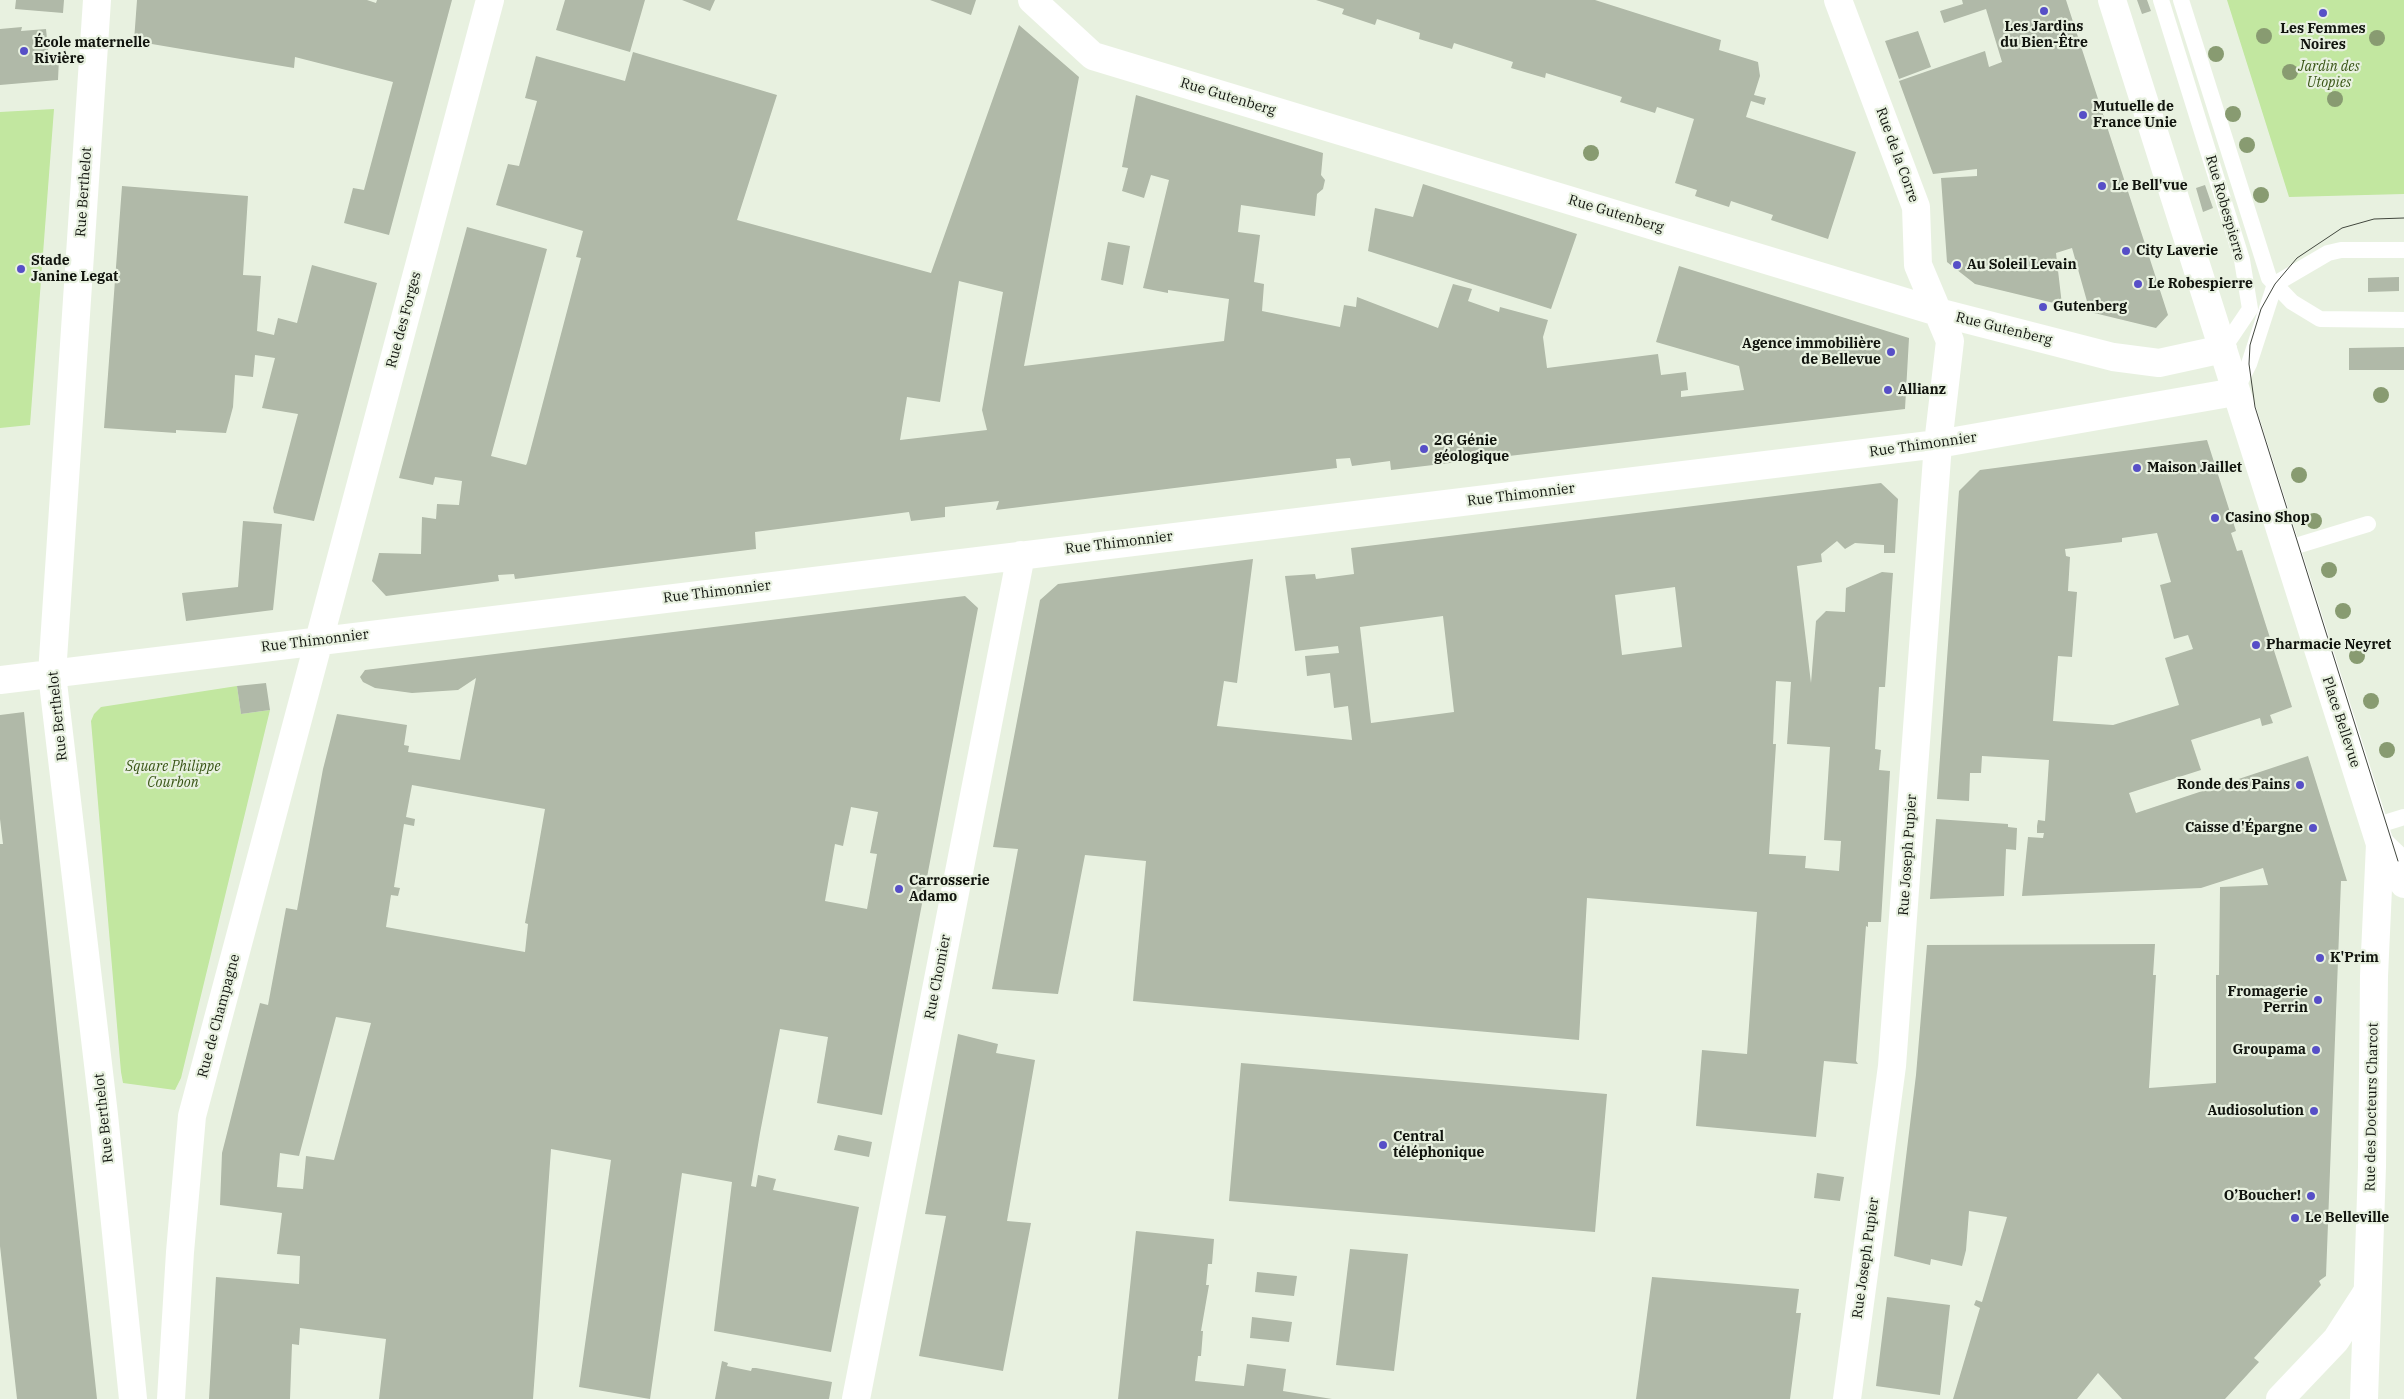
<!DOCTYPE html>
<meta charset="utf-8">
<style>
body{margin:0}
canvas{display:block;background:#e8f1e0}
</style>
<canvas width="2404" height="1399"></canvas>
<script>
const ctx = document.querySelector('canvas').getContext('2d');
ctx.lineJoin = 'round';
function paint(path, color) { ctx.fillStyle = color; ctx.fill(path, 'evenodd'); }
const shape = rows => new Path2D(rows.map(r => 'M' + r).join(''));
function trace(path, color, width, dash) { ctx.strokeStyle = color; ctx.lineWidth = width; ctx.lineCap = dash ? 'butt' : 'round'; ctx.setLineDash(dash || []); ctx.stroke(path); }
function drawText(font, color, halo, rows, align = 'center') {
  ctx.font = font + ' "IBM Plex Serif",serif'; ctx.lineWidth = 4.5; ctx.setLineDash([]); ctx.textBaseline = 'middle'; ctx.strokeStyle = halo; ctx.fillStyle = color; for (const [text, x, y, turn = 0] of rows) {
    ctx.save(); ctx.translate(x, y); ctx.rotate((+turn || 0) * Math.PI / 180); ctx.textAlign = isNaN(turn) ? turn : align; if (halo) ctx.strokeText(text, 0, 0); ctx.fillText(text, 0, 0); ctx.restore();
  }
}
paint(shape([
 [2227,0,2404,0,2404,194,2289,197],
 [54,109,30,425,0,428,0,112],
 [237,686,241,714,270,710,181,1078,175,1090,123,1083,121,1072,91,721,94,714,101,707]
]), '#c2e7a0');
paint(shape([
 [16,0,64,0,63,13,15,9],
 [137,0,367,0,376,3,377,0,452,0,389,235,344,223,353,188,364,190,393,82,295,57,294,68,134,41],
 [565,0,645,0,630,52,556,30],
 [682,0,715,0,710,11],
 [930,0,976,0,971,15],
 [1316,0,1595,0,1721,40,1719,50,1758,62,1760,76,1754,95,1766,98,1764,105,1751,101,1746,117,1856,152,1828,239,1771,220,1773,215,1731,201,1729,207,1695,196,1697,190,1675,183,1694,119,1657,107,1655,113,1620,102,1622,97,1546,73,1545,78,1511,68,1513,62,1454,43,1452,49,1419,39,1420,33,1377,19,1375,25,1342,14,1344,9],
 [1962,0,2066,0,2168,315,2156,328,2090,312,2072,248,2056,253,2062,305,1975,284,1947,262,1941,178,1977,176,1977,169,1933,174,1899,81,1985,51,1989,67,2002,62,1986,9,1944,23,1940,11,1963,4],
 [2137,0,2147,0,2151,11,2142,14],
 [1019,25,1079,77,1024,366,1224,341,1229,299,1168,290,1168,293,1143,288,1169,180,1151,175,1144,198,1122,191,1128,168,1122,167,1136,95,1323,153,1321,175,1325,180,1323,189,1317,194,1315,216,1241,205,1238,232,1260,235,1254,282,1264,284,1262,311,1340,327,1344,305,1356,307,1357,297,1438,328,1453,284,1472,289,1468,301,1499,312,1500,307,1548,320,1543,337,1547,368,1658,354,1661,375,1686,372,1688,390,1681,391,1681,397,1744,390,1739,366,1656,342,1679,266,1909,338,1905,409,1391,470,1390,461,1352,466,1350,458,1336,459,1337,468,996,510,999,501,945,507,945,517,911,521,909,512,755,532,756,549,515,579,514,574,498,575,499,581,386,596,372,581,379,553,421,554,422,517,436,519,437,504,459,505,462,481,435,477,433,485,399,478,467,227,547,249,491,456,526,465,527,463,581,258,576,257,583,231,496,205,508,164,519,166,537,101,525,98,536,56,625,81,633,52,777,95,737,220,931,273],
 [959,281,1003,292,982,410,987,430,900,440,907,397,940,402],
 [22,27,21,31,46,29,49,59,59,58,58,80,0,85,0,29],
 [1918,31,1931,67,1899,79,1885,41],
 [1423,184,1577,234,1551,309,1368,251,1375,208,1413,217],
 [2205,185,2213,208,2203,212,2196,188],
 [122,186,248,196,243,275,261,276,257,331,274,335,278,318,297,323,312,265,377,283,314,521,274,513,273,508,298,414,262,408,275,358,255,355,253,377,235,375,233,407,226,433,176,430,176,433,104,428],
 [1108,242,1130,246,1123,285,1101,280],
 [2399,277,2399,291,2368,292,2368,278],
 [2404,347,2404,370,2349,370,2349,348],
 [2207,440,2236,531,2231,533,2237,551,2242,550,2292,707,2270,715,2273,723,2262,726,2260,718,2191,740,2201,770,2129,793,2136,813,2308,756,2347,881,2341,881,2326,1276,2319,1281,2321,1285,2254,1358,2259,1362,2225,1399,2122,1399,2098,1373,2077,1399,1953,1399,1980,1308,1974,1305,1976,1300,1982,1302,2007,1217,1969,1211,1966,1250,1962,1266,1931,1259,1930,1265,1894,1256,1916,1075,1927,945,2155,944,2153,975,2156,975,2149,1088,2216,1083,2216,975,2219,975,2220,887,2268,885,2263,868,2201,888,2022,896,2028,837,2043,838,2044,833,2037,833,2037,826,2038,820,2045,821,2049,760,1982,756,1981,773,1970,773,1969,801,1937,799,1959,491,1980,470],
 [2157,533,2171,582,2160,585,2174,639,2188,635,2193,649,2165,658,2179,705,2113,725,2053,721,2058,656,2072,657,2077,592,2068,591,2070,557,2066,556,2065,549,2122,542,2122,538],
 [1881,483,1898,499,1895,553,1884,553,1884,545,1855,543,1845,549,1837,541,1821,554,1822,562,1797,566,1811,683,1816,621,1826,611,1845,612,1846,588,1882,572,1893,573,1885,687,1879,687,1875,749,1881,750,1879,770,1890,771,1881,922,1868,922,1868,927,1866,926,1856,1061,1858,1064,1824,1061,1816,1137,1696,1126,1702,1050,1747,1054,1757,912,1587,898,1579,1040,1133,1001,1146,861,1085,855,1058,994,992,989,1018,849,993,847,1040,600,1058,584,1253,559,1237,683,1224,681,1217,726,1352,740,1348,706,1334,708,1330,673,1307,676,1305,656,1339,653,1338,646,1295,651,1285,576,1315,574,1316,579,1354,574,1351,548],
 [1675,587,1682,647,1622,655,1615,595],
 [1443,616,1454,712,1371,723,1360,627],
 [1776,681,1791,682,1787,744,1830,747,1824,840,1841,841,1839,871,1805,868,1806,856,1769,854,1776,744,1773,744],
 [243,521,282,524,273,610,186,621,182,593,238,587],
 [965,596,978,608,882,1115,817,1103,828,1037,780,1029,760,1133,751,1186,756,1187,758,1175,776,1179,773,1190,859,1207,831,1352,714,1331,732,1182,682,1173,650,1399,579,1387,611,1160,551,1149,533,1399,379,1399,386,1339,300,1328,299,1345,292,1344,290,1399,209,1399,216,1277,299,1284,300,1256,277,1254,282,1213,220,1205,222,1153,260,1003,268,1005,286,908,297,910,323,769,337,714,407,725,404,745,409,746,408,752,460,760,476,678,458,690,412,693,375,688,363,682,360,677,365,670],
 [412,785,545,809,525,923,528,924,525,952,386,927,391,895,398,896,400,888,394,887,404,824,414,826,415,819,406,817],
 [851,807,878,812,870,853,877,854,867,909,825,901,835,844,843,846],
 [336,1017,371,1023,334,1160,306,1156,303,1189,277,1187,280,1153,299,1156],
 [266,683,270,710,241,714,237,686],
 [24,712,57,1029,97,1399,17,1399,0,1246,0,844,3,844,0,819,0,715],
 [1936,819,2008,824,2008,827,2017,828,2016,850,2006,849,2004,896,1930,899],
 [958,1034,998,1044,996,1053,1035,1060,1007,1221,1031,1223,1003,1371,919,1356,946,1216,925,1214],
 [1241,1063,1607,1094,1595,1232,1229,1201],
 [838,1135,872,1142,869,1157,834,1150],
 [1817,1173,1844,1177,1840,1201,1814,1198],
 [1136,1231,1214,1239,1212,1264,1208,1264,1206,1285,1209,1285,1201,1331,1203,1331,1201,1356,1198,1356,1195,1381,1244,1386,1247,1364,1286,1369,1283,1391,1332,1399,1118,1399],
 [1350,1249,1408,1254,1394,1371,1336,1365],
 [1257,1272,1297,1276,1294,1296,1255,1292],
 [1652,1277,1799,1289,1796,1313,1801,1313,1790,1399,1636,1399],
 [1887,1297,1950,1305,1940,1395,1876,1386],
 [1252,1317,1292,1322,1289,1342,1250,1338],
 [722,1361,728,1363,727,1366,751,1371,752,1368,756,1368,832,1382,829,1399,715,1399]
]), '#b0b9a8');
trace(shape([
 [2161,0,2242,260,2250,309,2223,349],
 [2181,0,2269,278,2292,302,2320,319,2404,320],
 [2235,392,2249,364,2275,284,2328,253,2341,250,2404,250],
 [2286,549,2368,524],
 [2375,826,2404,817]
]), '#fff', 16);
trace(shape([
 [97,0,52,674,104,1115,133,1399],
 [1032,0,1093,56,1938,312,2113,357,2159,363,2223,349],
 [1838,0,1916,207,1918,265,1950,341,1938,444,1892,1066,1847,1399],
 [0,680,1938,444,2235,392],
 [2380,844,2398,861,2404,884],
 [171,1399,180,1252,192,1116,490,0],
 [856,1399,1021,555],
 [2280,1399,2336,1340,2367,1292]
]), '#fff', 28);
trace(shape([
 [2112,0,2380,844,2374,976,2372,1167,2364,1399]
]), '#fff', 28);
trace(shape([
 [2398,861,2255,407,2249,364,2250,345,2261,309,2275,284,2297,258,2342,228,2374,219,2404,218]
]), '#42473e', 1);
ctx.fillStyle = '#889b71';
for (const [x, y] of [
 [2264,36],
 [2377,38],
 [2216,54],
 [2290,72],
 [2335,99],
 [2233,114],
 [2247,145],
 [1591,153],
 [2261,195],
 [2381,395],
 [2299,475],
 [2314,521],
 [2329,570],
 [2343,611],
 [2357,656],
 [2371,701],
 [2387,750]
]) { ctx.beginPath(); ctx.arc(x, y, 8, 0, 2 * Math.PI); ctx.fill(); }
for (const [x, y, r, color] of [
 [2044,11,5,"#574fc7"],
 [2323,13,5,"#574fc7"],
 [24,51,5,"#574fc7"],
 [2083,115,5,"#574fc7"],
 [2102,186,5,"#574fc7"],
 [2126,251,5,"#574fc7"],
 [1957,265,5,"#574fc7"],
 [21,269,5,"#574fc7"],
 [2138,284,5,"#574fc7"],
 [2043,307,5,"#574fc7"],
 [1891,352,5,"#574fc7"],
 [1888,390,5,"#574fc7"],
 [1424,449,5,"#574fc7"],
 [2137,468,5,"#574fc7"],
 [2215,518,5,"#574fc7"],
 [2256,645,5,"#574fc7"],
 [2300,785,5,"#574fc7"],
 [2313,828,5,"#574fc7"],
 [899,889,5,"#574fc7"],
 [2320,958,5,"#574fc7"],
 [2318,1000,5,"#574fc7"],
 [2316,1050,5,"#574fc7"],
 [2314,1111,5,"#574fc7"],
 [1383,1145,5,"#574fc7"],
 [2311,1196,5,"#574fc7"],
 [2295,1218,5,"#574fc7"]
]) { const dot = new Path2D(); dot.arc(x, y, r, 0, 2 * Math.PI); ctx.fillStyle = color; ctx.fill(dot); trace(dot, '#e8f1e0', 2); }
drawText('bold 14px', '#11140e', '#e8f1e0', [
 ["Les Jardins",2044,27,"center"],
 ["du Bien-Être",2044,43,"center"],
 ["Les Femmes",2323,29,"center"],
 ["Noires",2323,45,"center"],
 ["École maternelle",34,43],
 ["Rivière",34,59],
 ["Mutuelle de",2093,107],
 ["France Unie",2093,123],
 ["Le Bell'vue",2112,186],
 ["City Laverie",2136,251],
 ["Stade",31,261],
 ["Janine Legat",31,277],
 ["Au Soleil Levain",1967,265],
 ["Le Robespierre",2148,284],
 ["Gutenberg",2053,307],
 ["Agence immobilière",1881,344,"right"],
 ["de Bellevue",1881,360,"right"],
 ["Allianz",1898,390],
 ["2G Génie",1434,441],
 ["géologique",1434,457],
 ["Maison Jaillet",2147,468],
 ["Casino Shop",2225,518],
 ["Pharmacie Neyret",2266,645],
 ["Ronde des Pains",2290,785,"right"],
 ["Caisse d'Épargne",2303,828,"right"],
 ["Carrosserie",909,881],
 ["Adamo",909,897],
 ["K'Prim",2330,958],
 ["Fromagerie",2308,992,"right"],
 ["Perrin",2308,1008,"right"],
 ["Groupama",2306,1050,"right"],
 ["Audiosolution",2304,1111,"right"],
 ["Central",1393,1137],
 ["téléphonique",1393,1153],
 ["O’Boucher!",2301,1196,"right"],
 ["Le Belleville",2305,1218]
], 'left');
drawText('italic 14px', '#395516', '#e8f1e0', [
 ["Jardin des",2329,67],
 ["Utopies",2329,83],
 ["Square Philippe",173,767],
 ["Courbon",173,783]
]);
drawText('14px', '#11140e', '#e8f1e0', [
 ["Rue Gutenberg",1228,97,17],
 ["Rue de la Corre",1897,155,70],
 ["Rue Berthelot",84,192,-86],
 ["Rue Robespierre",2225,208,74],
 ["Rue Gutenberg",1616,214,17],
 ["Rue des Forges",404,320,-75],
 ["Rue Gutenberg",2004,329,14],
 ["Rue Thimonnier",1923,445,-8],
 ["Rue Thimonnier",1521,495,-7],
 ["Rue Thimonnier",1119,543,-7],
 ["Rue Thimonnier",717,592,-7],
 ["Rue Thimonnier",315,641,-7],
 ["Rue Berthelot",58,716,-96],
 ["Place Bellevue",2341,722,72],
 ["Rue Joseph Pupier",1908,855,-86],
 ["Rue Chomier",938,977,-79],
 ["Rue de Champagne",219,1016,-75],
 ["Rue des Docteurs Charcot",2372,1107,-89],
 ["Rue Berthelot",104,1118,-96],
 ["Rue Joseph Pupier",1866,1258,-82]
]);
</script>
